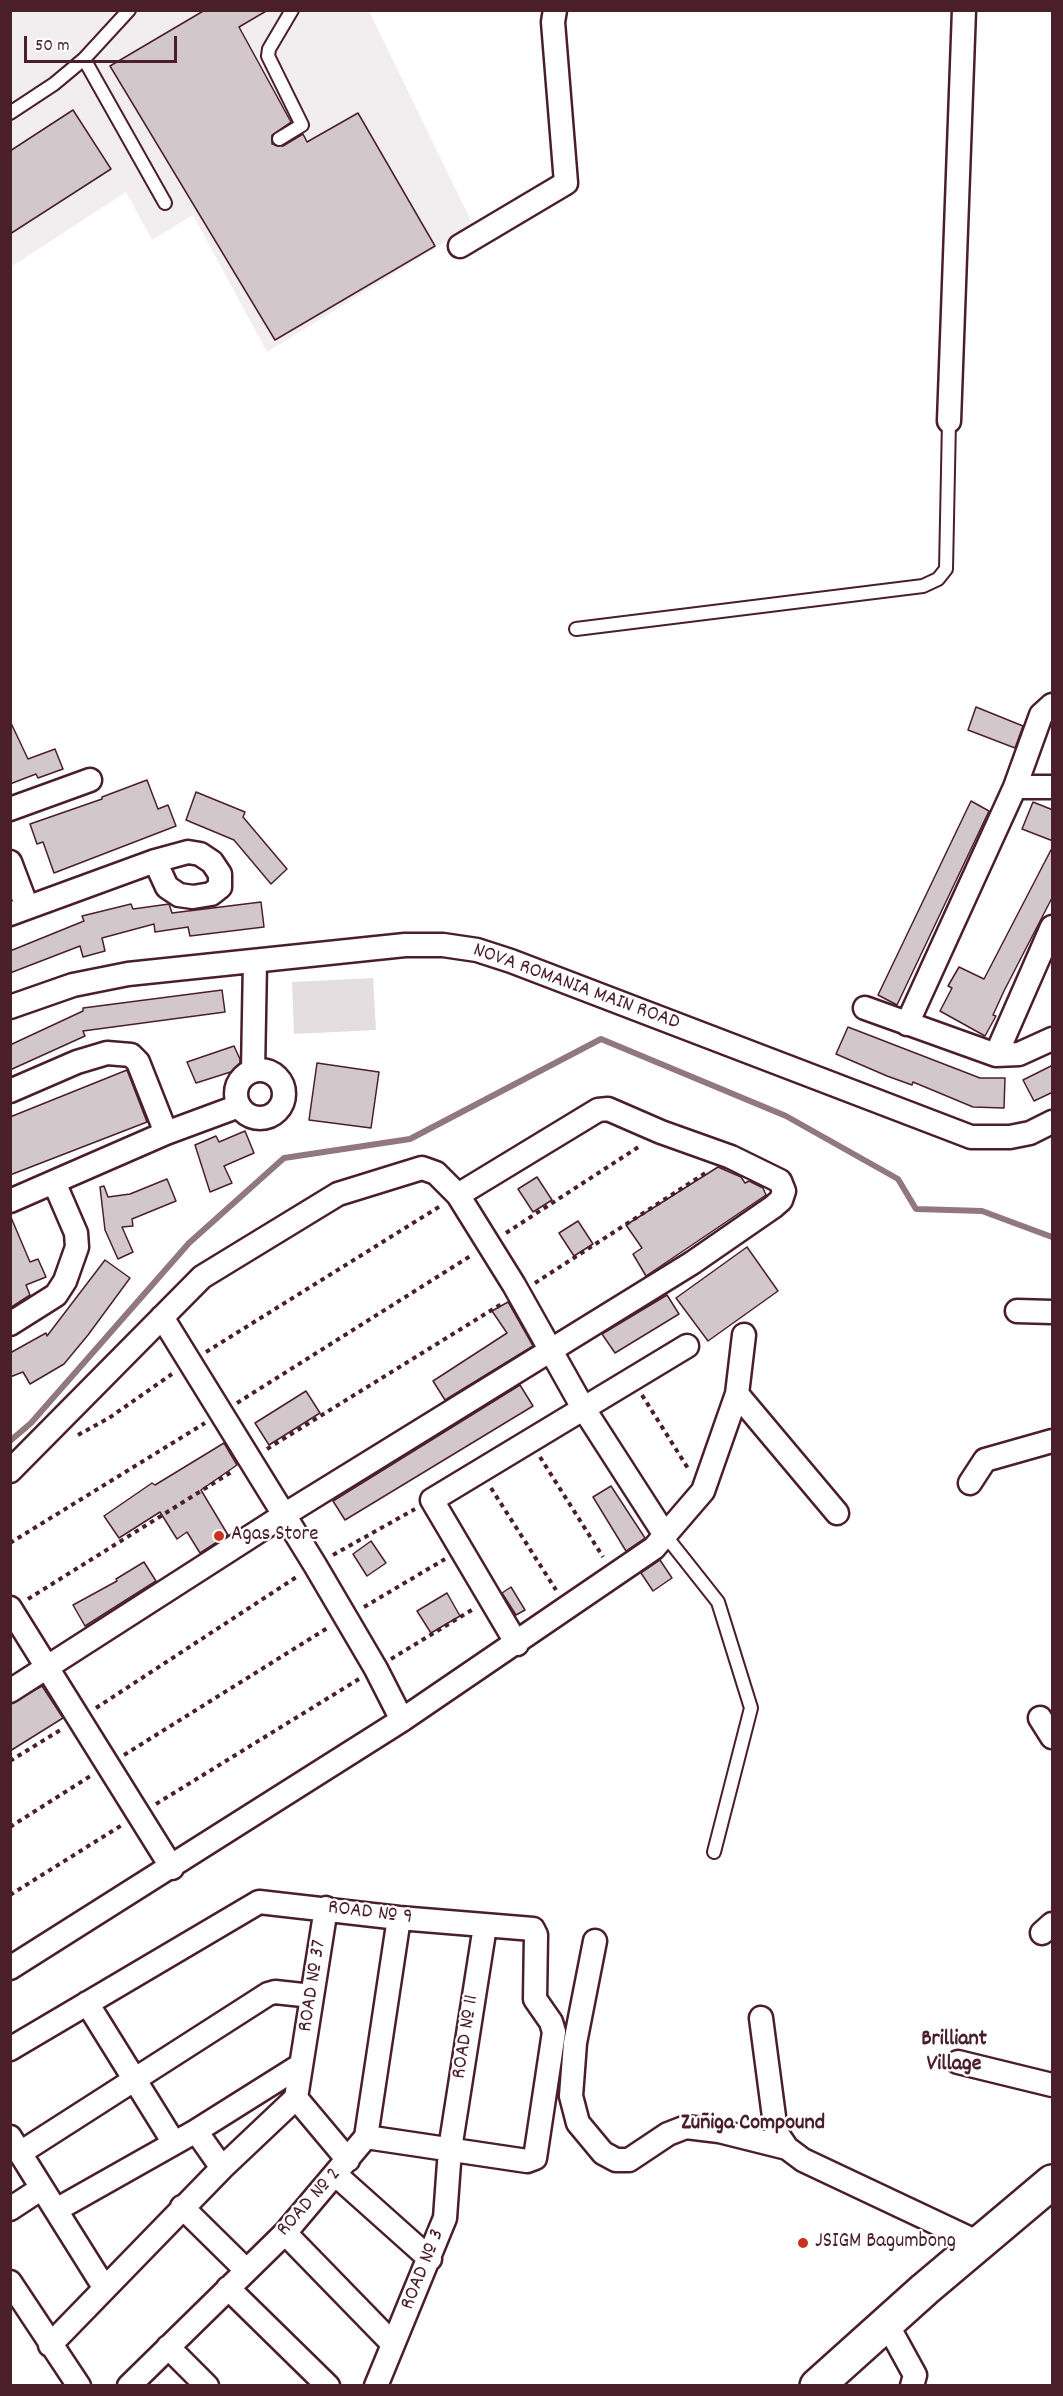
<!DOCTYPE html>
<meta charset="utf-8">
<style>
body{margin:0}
#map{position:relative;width:1063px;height:2396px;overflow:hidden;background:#fff;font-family:Dekko,sans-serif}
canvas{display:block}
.frame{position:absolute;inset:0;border:12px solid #4a1f2b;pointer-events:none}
.scale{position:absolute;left:24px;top:36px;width:153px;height:27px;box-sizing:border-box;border:3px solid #4a1f2b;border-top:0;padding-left:8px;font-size:18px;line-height:21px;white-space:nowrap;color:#4a1f2b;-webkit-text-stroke:4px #fff;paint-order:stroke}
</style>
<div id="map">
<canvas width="1063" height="2396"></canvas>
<div class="frame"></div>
<div class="scale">50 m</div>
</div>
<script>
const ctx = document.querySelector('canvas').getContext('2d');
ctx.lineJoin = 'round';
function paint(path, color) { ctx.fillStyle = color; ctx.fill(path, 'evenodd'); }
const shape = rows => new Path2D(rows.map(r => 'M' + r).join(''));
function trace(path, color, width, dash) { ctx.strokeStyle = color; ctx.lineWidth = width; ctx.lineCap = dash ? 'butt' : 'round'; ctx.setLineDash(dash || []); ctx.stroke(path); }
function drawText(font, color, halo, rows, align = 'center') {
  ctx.font = font + ' Dekko,sans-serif'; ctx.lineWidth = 4.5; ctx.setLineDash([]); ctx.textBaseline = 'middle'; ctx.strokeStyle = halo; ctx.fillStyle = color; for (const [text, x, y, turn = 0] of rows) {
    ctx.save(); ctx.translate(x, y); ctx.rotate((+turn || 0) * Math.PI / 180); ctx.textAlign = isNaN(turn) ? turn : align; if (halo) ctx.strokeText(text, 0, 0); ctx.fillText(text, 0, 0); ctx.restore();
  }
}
paint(shape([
 [11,11,369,11,473,225,267,352,193,215,152,240,126,192,11,267]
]), '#f2eeef');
paint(shape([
 [373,978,376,1030,294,1034,292,982]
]), '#e5dee0');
trace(shape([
 [10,1441,31,1423,189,1243,284,1158,410,1139,601,1039,786,1116,898,1179,916,1209,982,1211,1052,1237]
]), '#91787e', 6);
const building = shape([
 [205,10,268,10,239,27,291,122,272,135,272,144,283,146,303,134,307,142,358,113,435,246,275,340,110,66,205,10],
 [73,110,111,169,10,234,10,151,73,110],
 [976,707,1023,726,1015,748,968,730,976,707],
 [10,721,28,759,55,749,63,769,38,778,36,774,10,784,10,721],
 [147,780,158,809,168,805,176,826,54,873,43,842,37,844,30,824,102,799,102,797,147,780],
 [196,792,245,812,243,817,287,869,271,884,234,840,186,820,196,792],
 [971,801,989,811,897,1005,878,995,971,801],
 [1033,802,1053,810,1053,841,1022,829,1033,802],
 [1053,846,1053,896,1004,991,993,1015,996,1016,985,1036,940,1011,952,988,948,986,959,967,984,979,1053,846],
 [261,902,264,927,190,936,188,927,155,932,154,924,102,938,105,951,83,957,80,946,10,973,10,951,84,921,82,916,131,904,133,909,169,904,172,913,261,902],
 [222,990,225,1012,83,1031,85,1036,10,1070,10,1045,83,1011,83,1008,222,990],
 [848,1027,980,1078,1005,1078,1004,1108,973,1107,913,1082,912,1085,887,1076,836,1054,848,1027],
 [234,1046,240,1059,240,1069,196,1083,187,1062,234,1046],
 [317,1063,379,1072,371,1128,309,1120,317,1063],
 [1053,1065,1053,1092,1034,1101,1023,1080,1053,1065],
 [127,1070,147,1122,10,1175,10,1117,127,1070],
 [245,1131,254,1153,224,1166,232,1183,210,1192,195,1145,216,1136,219,1142,245,1131],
 [718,1167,741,1177,745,1183,749,1181,763,1188,766,1195,646,1276,633,1254,642,1248,626,1225,718,1167],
 [537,1177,552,1200,533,1212,518,1189,537,1177],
 [167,1179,176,1201,132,1219,133,1226,122,1227,133,1252,118,1259,105,1230,100,1187,104,1186,108,1197,130,1194,167,1179],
 [10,1215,30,1262,38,1259,46,1277,26,1285,30,1295,10,1308,10,1215],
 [578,1221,593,1244,574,1256,559,1233,578,1221],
 [747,1247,778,1291,708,1341,676,1298,747,1247],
 [105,1260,130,1278,88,1335,64,1364,30,1384,23,1372,10,1377,10,1353,46,1333,47,1336,105,1260],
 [667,1295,679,1314,615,1353,602,1334,667,1295],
 [508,1302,533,1346,445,1400,433,1381,507,1333,492,1311,508,1302],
 [520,1385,533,1406,345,1520,333,1501,520,1385],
 [306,1391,320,1413,269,1445,255,1423,306,1391],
 [224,1443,237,1465,201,1490,228,1535,200,1553,187,1532,177,1539,160,1512,119,1538,104,1516,152,1483,155,1485,224,1443],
 [611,1486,645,1538,626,1551,593,1497,611,1486],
 [371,1541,386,1563,367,1576,353,1554,371,1541],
 [660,1560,672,1578,653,1591,641,1573,660,1560],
 [144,1562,156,1581,85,1626,73,1605,117,1581,116,1579,144,1562],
 [511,1587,525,1610,516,1615,502,1593,511,1587],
 [447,1593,460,1616,431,1633,417,1611,447,1593],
 [42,1686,63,1718,10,1751,10,1704,42,1686]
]);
paint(building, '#d2c7cb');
trace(building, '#4a1f2b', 1.5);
const lane = shape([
 [84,59,165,203],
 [10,113,54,84,84,59,129,10],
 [279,139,302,125,268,56,269,49,292,10],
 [576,629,923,586,938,579,946,569,949,421],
 [665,1535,718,1602,751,1708,714,1852]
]);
const street = shape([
 [460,246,566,183,553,22,555,10],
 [949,421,964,10],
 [1015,787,1052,787],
 [10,809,90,780],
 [10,862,27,907],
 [10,914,155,861,188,852,200,854,212,862,220,874,220,887,211,894,193,897,179,895,167,887,155,861],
 [10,1007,73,985,128,974,405,945,443,945,477,950,511,961,971,1137,1010,1137,1030,1133,1052,1122],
 [865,1008,996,1055,1019,1054,1052,1039],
 [907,1024,1015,787,1041,715,1052,705],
 [996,1055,1052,927],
 '236 1094a24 24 0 1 1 48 0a24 24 0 1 1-48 0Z',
 [253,1071,255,962],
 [10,1091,77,1062,107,1053,131,1055,138,1062,166,1133,10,1201],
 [166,1133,239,1106],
 [1017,1311,1052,1312],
 [162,1317,315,1565,376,1669,402,1720],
 [10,1324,56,1295,65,1281,77,1247,76,1233,54,1182],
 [737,1394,837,1513],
 [10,1471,202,1277,338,1194,422,1168,436,1173,458,1195,514,1285,582,1406,665,1535],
 [970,1483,985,1460,1052,1441],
 [10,1608,172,1868],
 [517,1644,432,1500,687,1346],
 [10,1691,284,1515,692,1263,773,1207,781,1200,784,1191,780,1181,731,1157,661,1132,608,1109,598,1110,458,1195],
 [1040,1718,1052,1737],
 [326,1908,296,2098,348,2160],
 [1042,1933,1052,1924],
 [595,1941,575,2043,571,2096,578,2123,603,2153,616,2160,629,2160,668,2134,686,2127,719,2131,787,2148],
 [10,1968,402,1720,654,1548,703,1491,737,1394,744,1335],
 [87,2003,174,2143],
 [761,2018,776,2132,787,2148,803,2160,979,2243],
 [10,2049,259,1902,399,1918,533,1929,536,1935,535,1999,551,2022,554,2032,535,2158,527,2161,366,2137],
 [958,2062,1052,2085],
 [196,2131,222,2168],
 [10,2137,104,2287],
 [366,2137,399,1918],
 [20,2153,268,1994,275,1992,312,1996],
 [336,2175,430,2259],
 [182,2207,246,2270],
 [10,2209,42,2188],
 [56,2210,196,2131,301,2065],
 [285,2233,393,2344],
 [10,2282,79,2386],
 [228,2288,328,2386],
 [887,2324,915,2375,912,2386],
 [50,2345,222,2168,296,2098],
 [168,2347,207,2386],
 [129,2386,285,2233,366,2137],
 [376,2386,445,2218,450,2149,485,1926]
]);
const secondary = shape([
 [817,2386,925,2289,1052,2182]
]);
trace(lane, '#4a1f2b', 16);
trace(street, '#4a1f2b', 27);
trace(secondary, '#4a1f2b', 38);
trace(shape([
 [506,1233,640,1146],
 [535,1283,707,1172],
 [206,1352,442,1205],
 [642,1395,689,1470],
 [237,1403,472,1255],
 [78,1435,109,1418,172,1374],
 [267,1449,503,1303],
 [540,1457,603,1557],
 [491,1488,556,1590],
 [10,1543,205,1423],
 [333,1555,415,1509],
 [28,1599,233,1471],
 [364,1607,445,1559],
 [391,1659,475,1608],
 [96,1708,298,1576],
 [124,1755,329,1627],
 [10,1761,62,1729],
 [156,1804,359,1679],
 [10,1827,92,1775],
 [10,1895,122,1825]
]), '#4a1f2b', 4, [4.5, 4.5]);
trace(lane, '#fff', 12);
trace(street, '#fff', 22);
trace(secondary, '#fff', 33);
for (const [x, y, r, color] of [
 [219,1536,6,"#c8321e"],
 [803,2243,6,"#c8321e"]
]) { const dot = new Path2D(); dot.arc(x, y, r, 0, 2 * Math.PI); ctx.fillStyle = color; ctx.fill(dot); trace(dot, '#fff', 2); }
drawText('21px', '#4a1f2b', '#fff', [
 ["NOVA ROMANIA MAIN ROAD",576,988,20],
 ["ROAD № 9",370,1914,7],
 ["ROAD № 37",314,1986,-81],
 ["ROAD № 11",467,2037,-81],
 ["ROAD № 2",310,2203,-48],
 ["ROAD № 3",424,2270,-68]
]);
drawText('21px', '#4a1f2b', '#fff', [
 ["Agas Store",231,1536],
 ["JSIGM Bagumbong",815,2243]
], 'left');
drawText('bold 22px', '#4a1f2b', '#fff', [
 ["Brilliant",954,2041],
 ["Village",954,2066],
 ["Zuñiga Compound",753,2125]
]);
</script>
